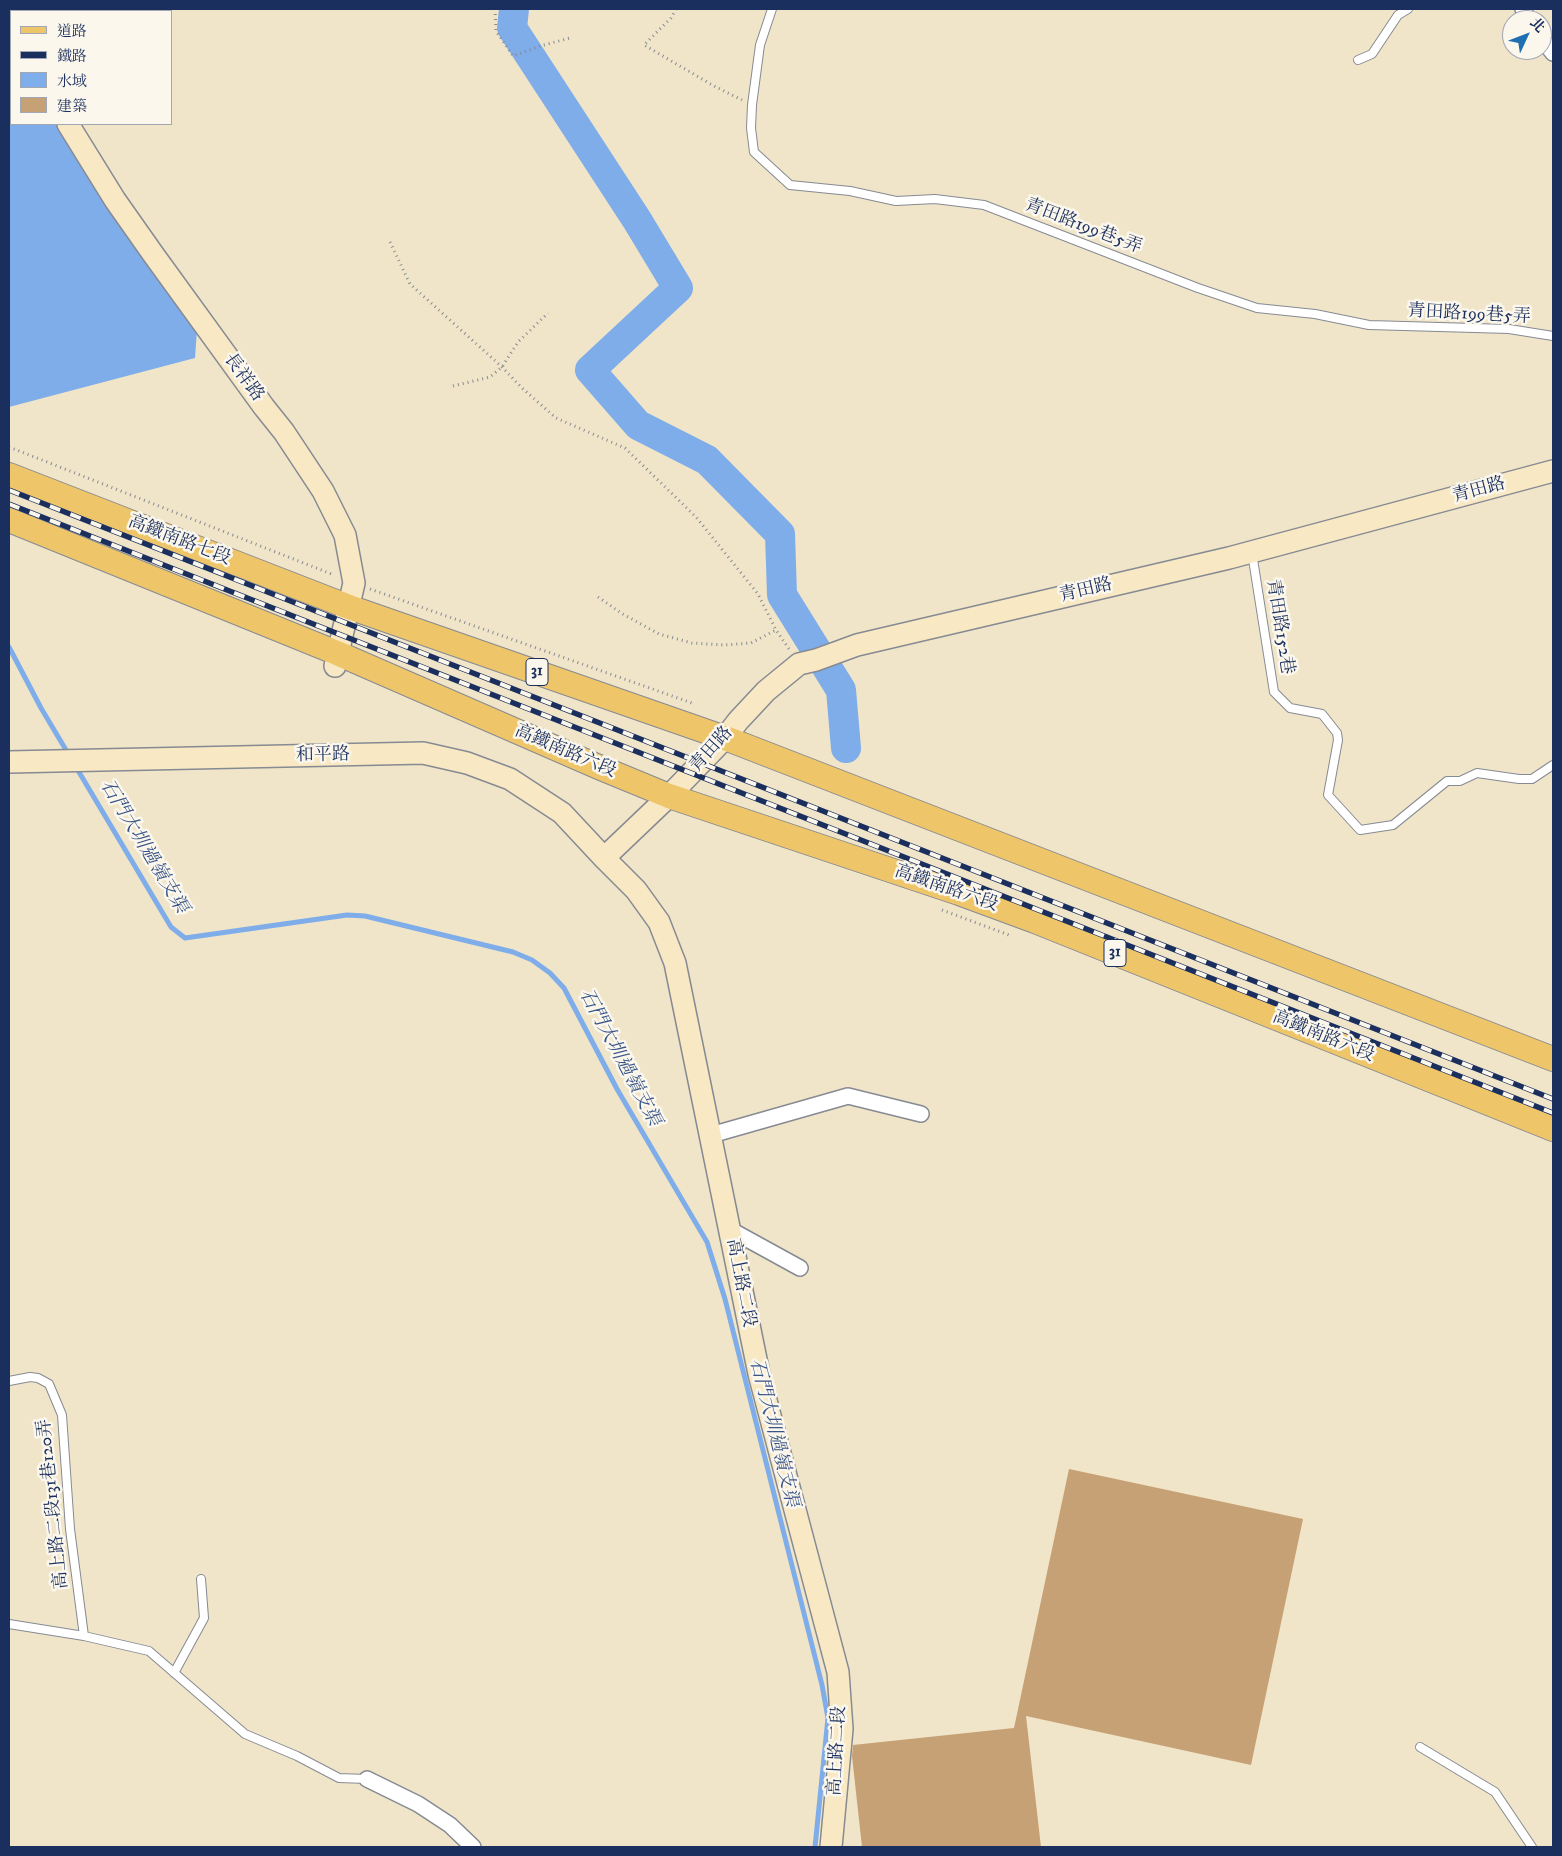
<!DOCTYPE html>
<meta charset="utf-8">
<style>
body{margin:0}
#map{position:relative;width:1562px;height:1856px;overflow:hidden;background:#f0e5c8;font-family:"IM FELL DW Pica","Noto Serif TC",serif}
canvas{display:block}
.frame{position:absolute;inset:0;border:10px solid #1b2f5e;pointer-events:none}
.legend{position:absolute;left:10px;top:10px;width:162px;height:115px;box-sizing:border-box;background:#fbf7ec;border:1px solid #a1a7b3;margin:0;padding:6px 9px;list-style:none;font-size:15px;color:#1b2f5e}
.legend li{display:flex;align-items:center;gap:10px;height:25px}
.legend b{width:25px;border:1px solid #a1a7b3}
.north{position:absolute;left:1502px;top:10px;width:50px;height:50px;box-sizing:border-box;background:#fbf7ec;border:1px solid #a1a7b3;border-radius:50%;rotate:47deg;font-size:14px;font-weight:700;line-height:20px;text-align:center;color:#1b2f5e}
.north::after{content:'';display:block;margin:auto;width:18px;height:22px;background:#1f6fb2;clip-path:polygon(50% 0,100% 100%,50% 72%,0 100%)}
</style>
<div id="map">
<canvas width="1562" height="1856"></canvas>
<div class="frame"></div>
<ul class="legend">
<li><b style="height:6px;background:#eec569"></b>道路</li>
<li><b style="height:6px;background:#1b2f5e"></b>鐵路</li>
<li><b style="height:14px;background:#7fade9"></b>水域</li>
<li><b style="height:14px;background:#c7a176"></b>建築</li>
</ul>
<div class="north">北</div>
</div>
<script>
const ctx = document.querySelector('canvas').getContext('2d');
ctx.lineJoin = 'round';
function paint(path, color) { ctx.fillStyle = color; ctx.fill(path, 'evenodd'); }
const shape = rows => new Path2D(rows.map(r => 'M' + r).join(''));
function trace(path, color, width, dash) { ctx.strokeStyle = color; ctx.lineWidth = width; ctx.lineCap = dash ? 'butt' : 'round'; ctx.setLineDash(dash || []); ctx.stroke(path); }
function drawText(font, color, halo, rows, align = 'center') {
  ctx.font = font + ' "IM FELL DW Pica","Noto Serif TC",serif'; ctx.lineWidth = 5; ctx.setLineDash([]); ctx.textBaseline = 'middle'; ctx.strokeStyle = halo; ctx.fillStyle = color; for (const [text, x, y, turn = 0] of rows) {
    ctx.save(); ctx.translate(x, y); ctx.rotate((+turn || 0) * Math.PI / 180); ctx.textAlign = isNaN(turn) ? turn : align; if (halo) ctx.strokeText(text, 0, 0); ctx.fillText(text, 0, 0); ctx.restore();
  }
}
paint(shape([
 [9,60,11,62,11,124,56,124,131,241,197,330,195,358,9,407]
]), '#7fade9');
trace(shape([
 [9,647,41,708,69,755],
 [76,767,171,927,185,938,347,915,365,916,513,952,532,960,550,973,564,988,617,1089,707,1242,725,1299,822,1685,828,1718,815,1847]
]), '#7fade9', 5);
trace(shape([
 [514,9,512,28,637,220,678,288,590,370,638,425,707,460,780,534,782,595,841,690,846,748]
]), '#7fade9', 30);
paint(shape([
 [1069,1469,1303,1519,1251,1765,1026,1716,1041,1847,862,1847,852,1756,853,1745,1014,1728]
]), '#c7a176');
const lane = shape([
 [772,9,760,45,752,105,751,128,754,152,790,185,850,191,896,201,935,199,984,205,1198,288,1257,308,1315,314,1369,325,1509,329,1553,336],
 [1358,60,1372,54,1398,15,1408,9],
 [1252,553,1274,692,1290,708,1322,714,1337,733,1338,740,1328,795,1360,830,1393,825,1447,781,1460,781,1477,773,1519,779,1532,779,1553,765],
 [9,1381,30,1377,38,1378,49,1384,62,1415,70,1529,84,1636],
 [9,1624,84,1636,149,1651,245,1734,297,1756,339,1778,367,1779],
 [174,1673,204,1618,201,1579],
 [1420,1747,1495,1792,1532,1847]
]);
const street = shape([
 [1523,9,1528,20],
 [1542,39,1553,53],
 [711,1135,848,1096,921,1114],
 [729,1229,800,1268],
 [367,1779,418,1804,450,1825,473,1847]
]);
const secondary = shape([
 [9,15,11,20],
 [68,124,115,200,153,254,264,407,284,432,323,491,345,535,354,583,335,666],
 [9,762,423,753,467,763,510,779,562,813,604,858,636,890,659,922,675,963,759,1374,838,1672,842,1729,831,1847],
 [604,858,669,796,725,738,738,721,766,691,799,664,816,660,857,645,1229,558,1553,471]
]);
const primary = shape([
 [9,475,349,607,725,738,1553,1059],
 [9,520,337,653,601,768,669,796,959,893,1035,921,1553,1129]
]);
trace(lane, '#868a93', 10);
trace(street, '#868a93', 18);
trace(secondary, '#868a93', 24);
trace(primary, '#868a93', 26);
trace(shape([
 [495,9,496,31,513,56,540,46,570,38],
 [676,9,671,18,644,45,714,86,742,100],
 [390,242,410,284,502,367,522,388,556,418,625,448,696,517,758,594,776,630,789,649],
 [453,386,490,377,502,367,518,342,548,313],
 [9,447,334,575],
 [370,589,692,703],
 [598,597,621,613,659,634,692,643,724,645,751,643,776,630],
 [942,910,1009,935]
]), '#868a93', 3, [1, 4]);
trace(lane, '#fff', 8);
trace(street, '#fff', 15);
trace(secondary, '#f8e8c3', 21);
trace(primary, '#eec569', 24);
const rail = shape([
 [9,490,1553,1099],
 [9,504,1553,1113]
]);
trace(rail, '#1b2f5e', 5.5);
trace(rail, '#fbf7ec', 4, [11]);
for (const [x, y, w] of [
 [537,672,22],
 [1115,953,22]
]) { const box = new Path2D(); box.roundRect(x - w / 2, y - 13.5, w, 27, 4); ctx.fillStyle = '#fbf7ec'; ctx.fill(box); trace(box, '#1b2f5e', 1); }
drawText('bold 16px', '#1b2f5e', null, [
 ["31",537,672],
 ["31",1115,953]
]);
drawText('18px', '#1b2f5e', '#fbf7ec', [
 ["青田路199巷5弄",1083,227,21],
 ["青田路199巷5弄",1469,315,3],
 ["長祥路",243,378,54],
 ["青田路",1479,491,-15],
 ["高鐵南路七段",179,541,21],
 ["青田路",1086,591,-13],
 ["青田路152巷",1279,627,81],
 ["青田路",712,750,-48],
 ["高鐵南路六段",565,752,23],
 ["和平路",323,756,-1],
 ["高鐵南路六段",946,889,19],
 ["高鐵南路六段",1323,1037,22],
 ["高上路二段",740,1283,79],
 ["高上路二段131巷120弄",54,1504,-96],
 ["高上路二段",838,1751,-87]
]);
drawText('italic 19px', '#395588', '#fbf7ec', [
 ["石門大圳過嶺支渠",143,847,59],
 ["石門大圳過嶺支渠",619,1058,62],
 ["石門大圳過嶺支渠",773,1433,76]
]);
</script>
